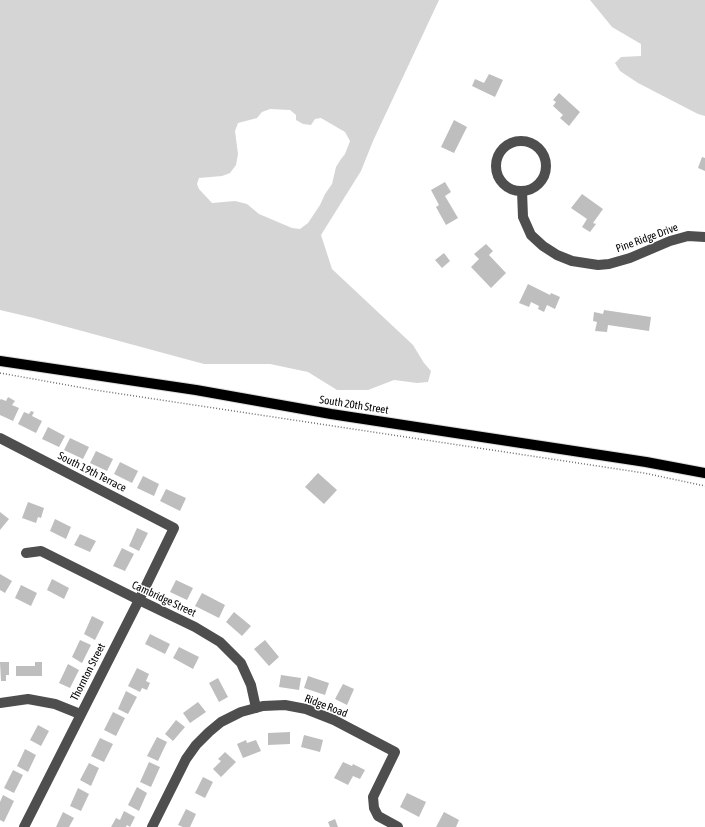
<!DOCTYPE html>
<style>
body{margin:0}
canvas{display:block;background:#fff}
</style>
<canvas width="705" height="827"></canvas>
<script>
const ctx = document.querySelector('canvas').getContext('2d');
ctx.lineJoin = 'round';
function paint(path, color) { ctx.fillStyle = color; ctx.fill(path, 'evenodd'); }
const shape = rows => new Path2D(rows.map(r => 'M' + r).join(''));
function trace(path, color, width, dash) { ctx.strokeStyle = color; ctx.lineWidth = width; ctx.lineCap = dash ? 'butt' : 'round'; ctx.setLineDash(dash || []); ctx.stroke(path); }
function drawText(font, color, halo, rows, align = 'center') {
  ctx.font = font + ' "Asap Condensed",sans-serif'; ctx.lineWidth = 3; ctx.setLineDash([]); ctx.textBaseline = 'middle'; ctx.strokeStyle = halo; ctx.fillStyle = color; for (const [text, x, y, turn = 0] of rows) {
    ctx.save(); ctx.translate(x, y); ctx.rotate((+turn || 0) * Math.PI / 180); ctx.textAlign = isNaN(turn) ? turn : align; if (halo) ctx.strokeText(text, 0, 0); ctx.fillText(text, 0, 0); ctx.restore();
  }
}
paint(shape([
 [0,0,439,0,373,141,361,171,321,235,332,269,413,345,424,363,431,371,428,382,417,383,394,380,368,390,337,390,308,372,270,364,204,364,34,318,0,310],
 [270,109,290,110,296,115,296,120,303,124,311,125,315,119,321,118,345,132,350,141,345,154,341,159,336,167,332,184,325,194,320,205,308,223,300,229,292,228,259,214,247,204,235,201,212,203,199,189,197,184,199,178,222,176,230,173,236,165,238,154,235,131,238,123,257,118,262,112],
 [590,0,705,0,705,116,698,114,638,83,620,71,615,63,621,57,641,56,641,44,612,27]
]), '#d5d5d5');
paint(shape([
 [489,74,503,80,495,97,472,86,475,79,484,83],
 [559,93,580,112,569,126,560,118,563,115,553,106,556,102,553,100],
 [454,120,467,127,454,153,441,147],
 [702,157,705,158,705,171,698,168],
 [445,182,451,192,445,196,458,218,446,225,436,207,439,205,431,190],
 [582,194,603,209,593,223,596,224,590,232,582,227,587,219,571,208],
 [486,244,493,251,489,255,506,273,491,288,471,267,479,259,474,254],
 [444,253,450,261,442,268,435,260],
 [528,284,550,295,551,293,560,297,555,309,547,305,544,312,538,309,539,306,531,302,529,307,519,303],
 [604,310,651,317,649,331,608,325,607,332,595,331,597,322,593,321,594,312,603,314],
 [8,397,15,401,12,405,19,408,13,421,0,415,0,400,1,399,6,401],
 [31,411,34,412,32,416,42,421,36,433,18,424,24,412,29,414],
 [48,427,65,436,59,447,42,439],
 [70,438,89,447,83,459,64,450],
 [96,451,113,459,107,471,90,463],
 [120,462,138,471,132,483,114,474],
 [318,473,337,490,324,504,305,487],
 [143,476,159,484,154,496,137,488],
 [166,489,186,498,180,511,160,501],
 [28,502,44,508,41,518,38,517,36,523,22,518],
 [0,512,9,519,0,530],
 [55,519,71,527,66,539,50,531],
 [137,528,148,533,139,551,129,546],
 [80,534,96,541,90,552,74,545],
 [122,548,134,554,125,571,113,566],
 [0,574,12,581,5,593,0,590],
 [52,579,69,588,64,599,47,590],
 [176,580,193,588,187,600,170,592],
 [21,585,37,593,31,606,15,598],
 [202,593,225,605,219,618,195,606],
 [234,612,251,626,242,636,226,622],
 [92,616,104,622,95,640,84,634],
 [150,634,170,644,165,654,145,644],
 [80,640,91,645,82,663,72,657],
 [265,640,279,657,269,666,254,649],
 [179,647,199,657,193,669,173,658],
 [0,662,9,662,9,675,6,675,6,681,1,681],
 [35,662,42,662,42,676,16,676,16,666,35,666],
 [68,664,79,670,70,688,59,683],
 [137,668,149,674,146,681,150,683,147,690,142,688,140,692,128,686],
 [281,675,301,678,299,690,279,687],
 [308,676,329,683,325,695,304,688],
 [218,678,228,697,219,702,209,683],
 [343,684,354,689,347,705,335,699],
 [126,691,137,697,128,714,118,709],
 [198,702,206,712,190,723,183,713],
 [113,712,125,718,116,736,104,730],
 [176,720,185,727,173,741,165,734],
 [38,725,49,731,41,746,30,740],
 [290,732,290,744,268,745,268,733],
 [304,735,323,740,320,752,301,747],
 [157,737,167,742,158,761,147,756],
 [100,738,113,744,104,762,91,756],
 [246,740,247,743,256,740,261,751,243,758,237,744],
 [25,749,36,755,28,772,17,766],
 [225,752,236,762,221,777,213,769,221,761,218,759],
 [149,762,160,767,151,787,140,782],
 [343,762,352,766,353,764,365,770,360,779,353,776,348,785,334,778],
 [89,763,99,768,91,786,80,780],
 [13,770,23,775,14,793,4,788],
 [203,777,213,782,205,798,195,793],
 [137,787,147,793,139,811,128,805],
 [78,788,89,794,81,811,70,806],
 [407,793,426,802,419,817,400,807],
 [3,795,14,801,4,822,0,820,0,802],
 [186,809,196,814,190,827,183,827,178,825],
 [124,811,135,817,130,827,127,825,126,827,111,827,116,818,120,820],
 [63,812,74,818,69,827,56,827],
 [444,812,459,820,456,827,436,827],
 [335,819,338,827,330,827,328,822]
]), '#bebebe');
const major = shape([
 [0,361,196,390,331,414,646,462,705,473]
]);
trace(major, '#dbdbdb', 12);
trace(shape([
 [0,373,95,390,644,473,705,486]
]), '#707070', 1.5, [1, 2]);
trace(shape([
 '496 166a25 25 0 1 1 50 0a25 25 0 1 1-50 0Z',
 [522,191,523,217,531,235,543,246,557,255,572,261,598,265,609,264,630,258,670,241,688,236,705,237],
 [0,438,174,528,139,600,24,827],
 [26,553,41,551,139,600,195,627,220,642,241,663,251,685,256,708],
 [0,703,28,699,55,704,80,714],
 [152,827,186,759,196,745,209,732,221,722,241,712,263,706,285,705,306,709,334,720,395,752,373,797,374,808,378,816,398,827]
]), '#4e4e4e', 10);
trace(major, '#000', 10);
drawText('11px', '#000', '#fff', [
 ["Pine Ridge Drive",647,238,-20],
 ["South 20th Street",354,405,9],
 ["South 19th Terrace",92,472,27],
 ["Cambridge Street",164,599,25],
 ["Thornton Street",88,672,-63],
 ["Ridge Road",326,706,21]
]);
</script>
